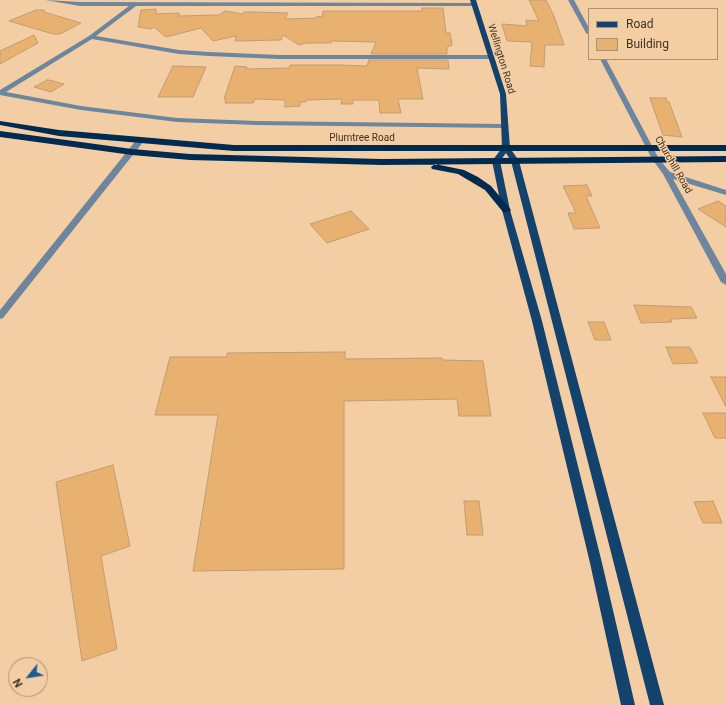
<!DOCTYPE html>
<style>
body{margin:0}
#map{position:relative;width:726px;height:705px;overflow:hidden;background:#f3cea4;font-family:Roboto,sans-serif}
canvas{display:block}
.legend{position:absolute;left:588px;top:8px;width:130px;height:52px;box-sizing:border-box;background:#f3cea4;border:1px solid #ac9070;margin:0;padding:5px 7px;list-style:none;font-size:12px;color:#413222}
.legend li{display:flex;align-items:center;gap:8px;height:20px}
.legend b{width:20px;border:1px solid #ac9070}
.north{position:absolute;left:8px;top:657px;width:40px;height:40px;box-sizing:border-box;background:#f3cea4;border:1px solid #ac9070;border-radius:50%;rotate:240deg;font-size:11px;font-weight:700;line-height:16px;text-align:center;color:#413222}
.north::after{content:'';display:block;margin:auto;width:14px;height:18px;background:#1d5b91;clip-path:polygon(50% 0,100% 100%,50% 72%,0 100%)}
</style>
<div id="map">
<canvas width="726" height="705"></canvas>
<ul class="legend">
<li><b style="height:5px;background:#13436d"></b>Road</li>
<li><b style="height:11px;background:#e9b170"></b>Building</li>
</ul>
<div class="north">N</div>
</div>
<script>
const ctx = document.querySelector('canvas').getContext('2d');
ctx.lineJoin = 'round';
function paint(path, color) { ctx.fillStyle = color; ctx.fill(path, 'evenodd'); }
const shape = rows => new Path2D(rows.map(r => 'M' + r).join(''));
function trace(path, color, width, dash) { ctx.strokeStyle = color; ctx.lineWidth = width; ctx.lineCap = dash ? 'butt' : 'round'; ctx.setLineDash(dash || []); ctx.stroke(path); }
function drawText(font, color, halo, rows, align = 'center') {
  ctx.font = font + ' Roboto,sans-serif'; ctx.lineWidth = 3; ctx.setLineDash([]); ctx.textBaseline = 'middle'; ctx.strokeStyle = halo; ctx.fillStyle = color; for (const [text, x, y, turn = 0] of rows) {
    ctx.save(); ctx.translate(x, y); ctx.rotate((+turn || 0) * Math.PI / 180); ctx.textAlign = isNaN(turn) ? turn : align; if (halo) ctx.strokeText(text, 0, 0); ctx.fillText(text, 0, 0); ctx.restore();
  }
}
const building = shape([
 [529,0,546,0,554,16,564,45,545,45,544,67,530,66,532,42,507,41,502,24,527,26,526,20,539,21,529,0],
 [422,8,443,8,446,33,450,33,452,45,447,47,447,54,371,54,376,42,332,41,331,43,306,43,299,45,283,35,281,40,235,41,236,36,213,41,201,28,166,37,154,27,151,29,138,27,141,10,156,9,156,14,179,13,179,16,219,15,225,11,243,14,244,12,256,12,288,13,285,19,316,18,317,16,322,17,323,11,422,11,422,8],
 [36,10,44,10,44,12,81,23,60,34,53,34,9,21,36,10],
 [34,35,38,43,0,64,0,51,34,35],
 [369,60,448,60,449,69,417,68,423,99,398,99,401,113,380,113,379,100,353,100,353,104,341,104,342,99,306,100,306,102,300,102,300,106,285,107,285,100,255,99,253,103,225,103,226,99,224,99,235,66,247,67,246,69,289,68,290,65,342,65,367,66,369,60],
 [173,66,206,67,193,97,158,97,173,66],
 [47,80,49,80,64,84,51,92,34,87,47,80],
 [650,98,666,98,667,102,669,102,682,137,663,135,650,98],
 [587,185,592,196,586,196,600,228,574,229,568,213,576,213,563,186,587,185],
 [718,201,726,206,726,227,698,209,718,201],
 [351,211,369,229,327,243,310,224,351,211],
 [634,305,691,307,697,318,671,319,672,322,641,323,634,305],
 [588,322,604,322,611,340,595,340,588,322],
 [666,347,690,347,698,363,673,364,666,347],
 [345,352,345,359,442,358,443,360,483,361,491,416,459,416,457,399,344,401,344,569,193,571,218,415,155,415,170,357,227,357,227,353,345,352],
 [711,377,726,377,726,407,711,377],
 [703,413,726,413,726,438,715,438,703,413],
 [113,465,130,546,101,556,117,649,82,661,56,482,113,465],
 [464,501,479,501,483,535,467,535,464,501],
 [713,501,722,523,703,523,694,502,713,501]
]);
paint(building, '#e9b170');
trace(building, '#c09c74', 1);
paint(shape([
 [45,0,80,2,477,3,477,5,475,6,136,6,96,36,179,50,209,52,279,55,490,55,493,57,490,59,279,59,209,56,179,54,92,39,6,92,81,106,177,118,257,121,504,124,507,126,504,128,257,125,177,122,81,110,0,95,0,90,89,36,129,6,80,6,45,0],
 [568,0,574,0,589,28,589,35,586,33,568,0],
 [600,59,606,59,659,159,670,172,726,190,726,195,673,179,726,274,726,285,721,282,663,174,652,159,600,59],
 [137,139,140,139,144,141,3,318,0,319,0,310,137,139]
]), '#6d869e');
paint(shape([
 [470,0,476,0,506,94,510,148,519,161,664,705,650,705,511,161,506,153,500,161,510,210,542,321,602,563,635,705,621,705,590,563,532,321,502,210,492,161,502,148,500,94,470,0]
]), '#13436d');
paint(shape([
 [0,121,59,130,234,145,726,145,726,151,234,151,59,136,0,125,0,121],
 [0,131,132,149,190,154,382,159,726,156,726,162,382,165,190,160,132,155,0,137,0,131],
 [435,164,464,170,478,177,491,186,511,210,509,212,503,212,485,190,458,174,432,169,431,167,435,164]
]), '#002b51');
drawText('10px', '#413222', '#f3cea4', [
 ["Wellington Road",501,59,73],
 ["Plumtree Road",362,138],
 ["Churchill Road",673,165,60]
]);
</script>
